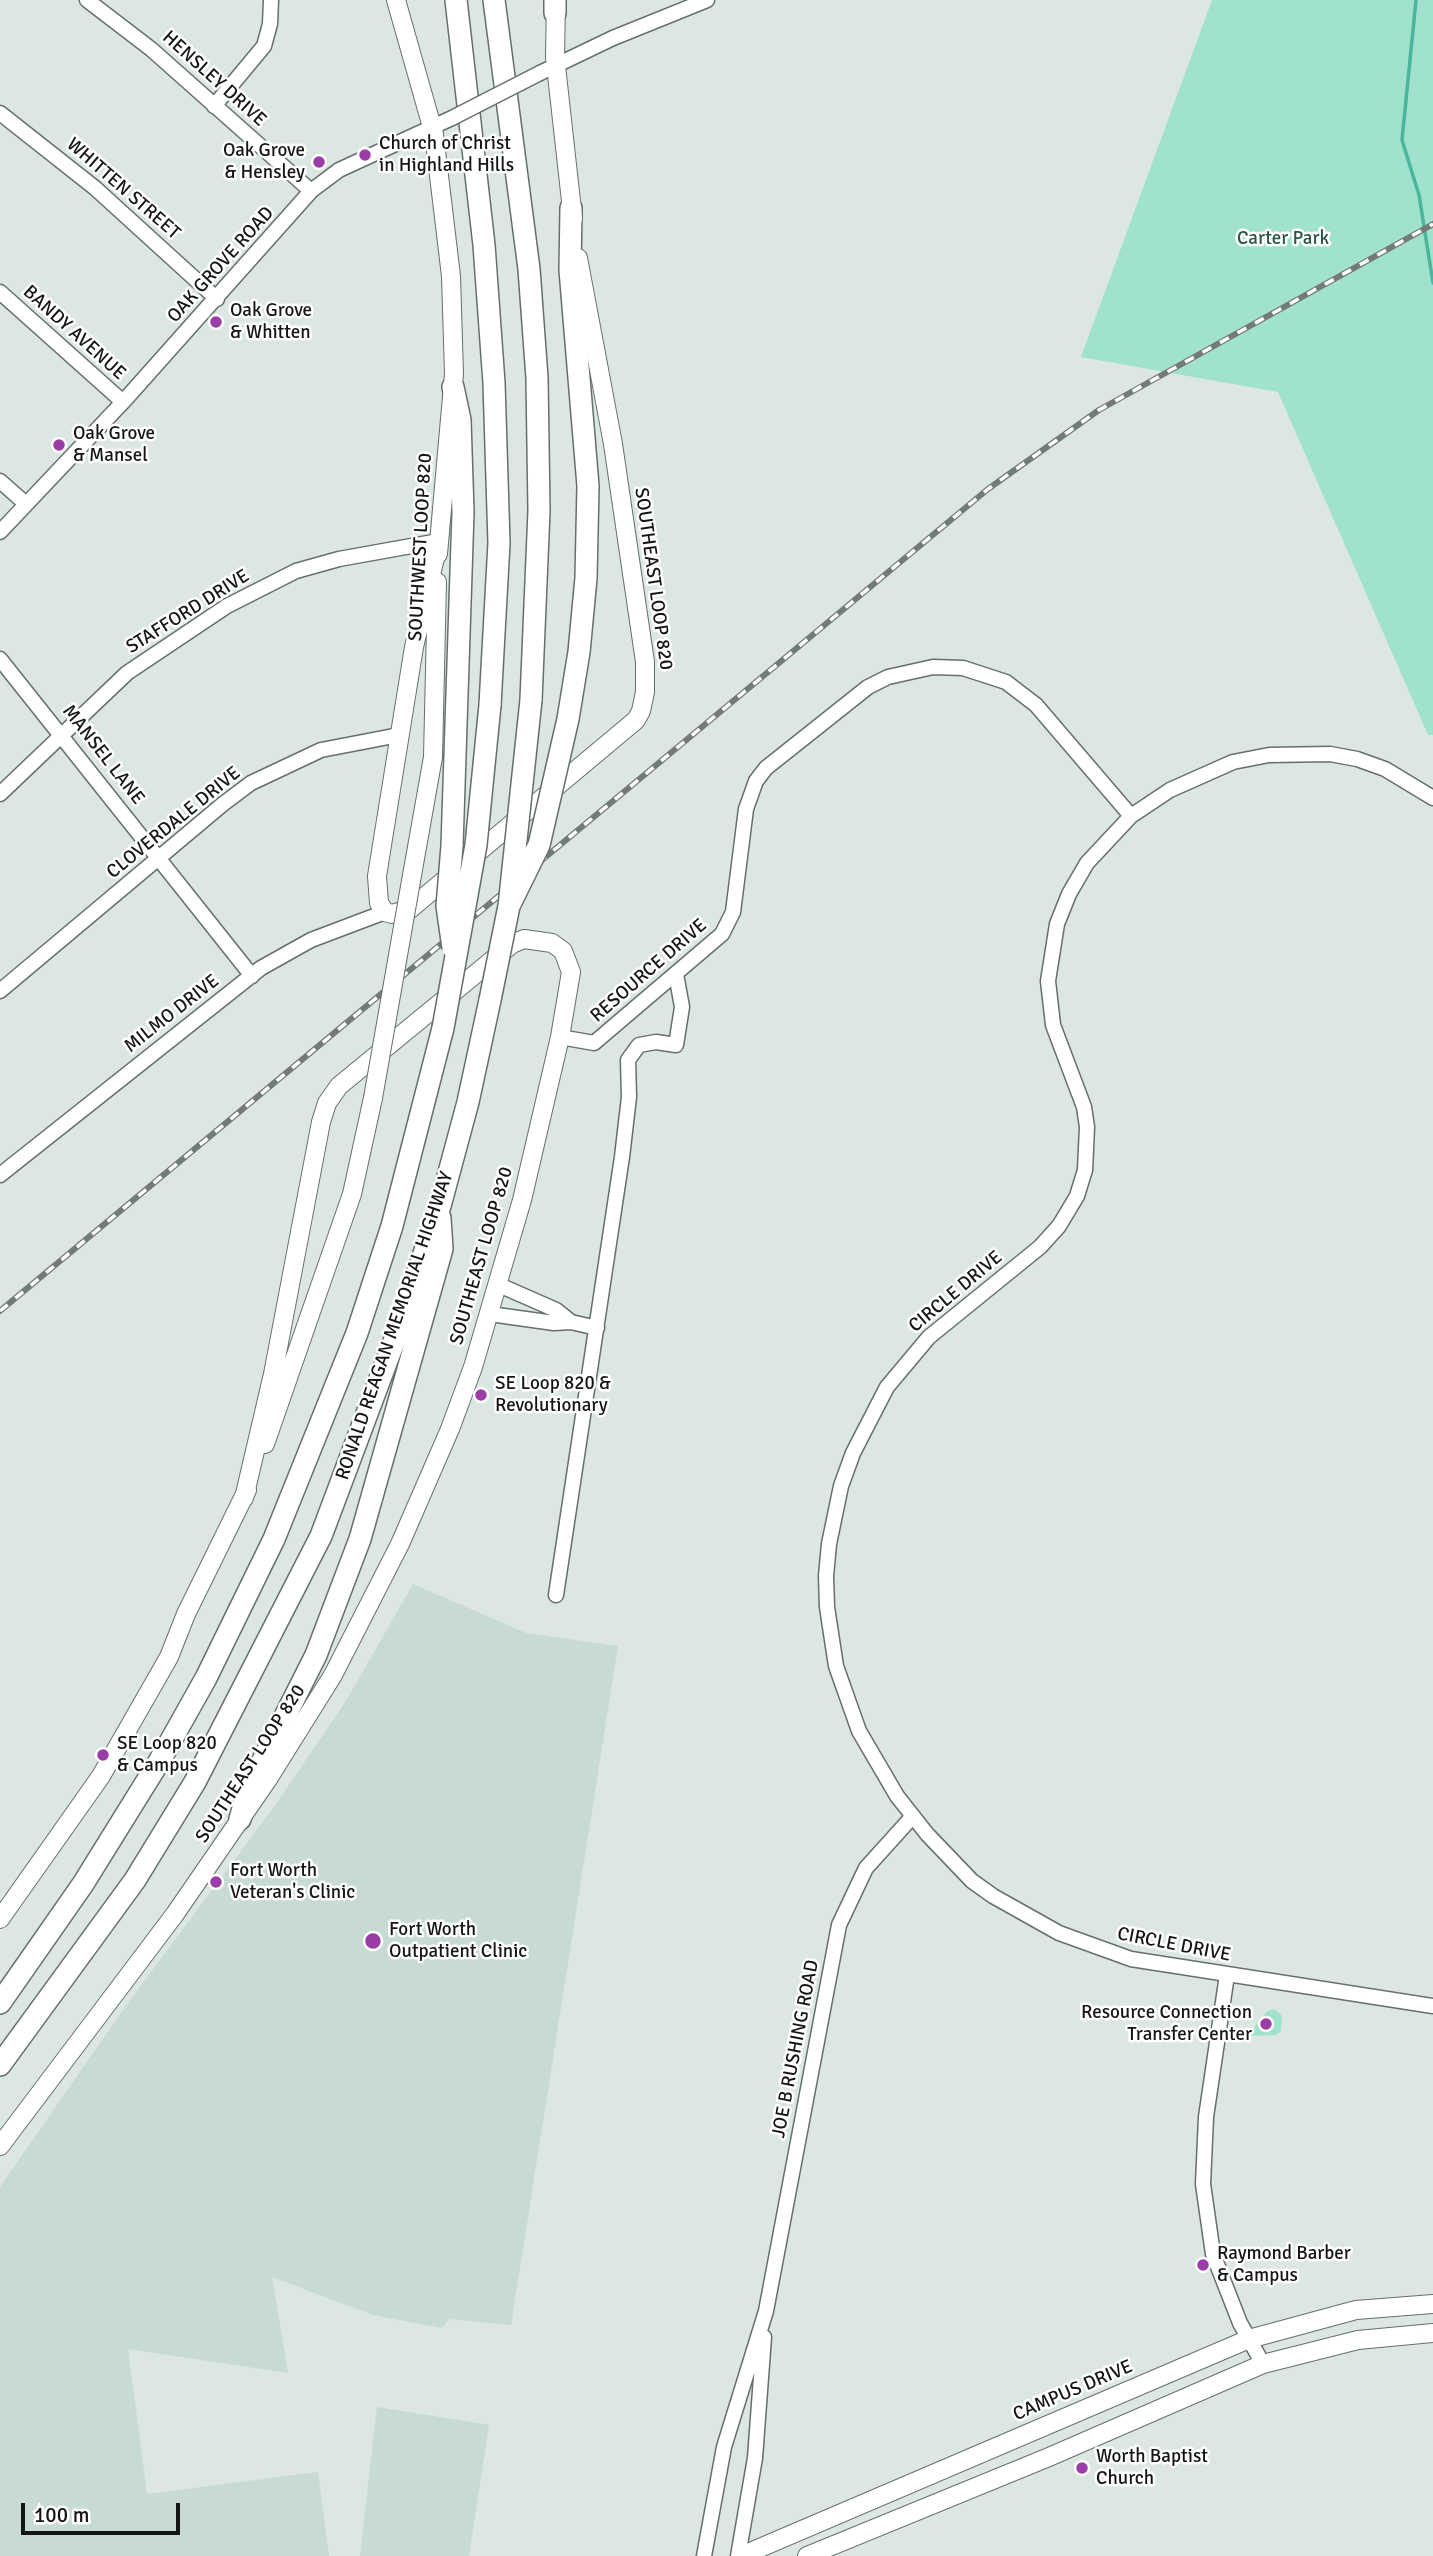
<!DOCTYPE html>
<style>
body{margin:0}
#map{position:relative;width:1433px;height:2556px;overflow:hidden;background:#dce6e2;font-family:Signika,sans-serif}
canvas{display:block}
.scale{position:absolute;left:21px;top:2503px;width:159px;height:32px;box-sizing:border-box;border:4px solid #131615;border-top:0;padding-left:9px;font-size:21px;line-height:24px;white-space:nowrap;color:#131615;-webkit-text-stroke:5px #fff;paint-order:stroke}
</style>
<div id="map">
<canvas width="1433" height="2556"></canvas>
<div class="scale">100 m</div>
</div>
<script>
const ctx = document.querySelector('canvas').getContext('2d');
ctx.lineJoin = 'round';
function paint(path, color) { ctx.fillStyle = color; ctx.fill(path, 'evenodd'); }
const shape = rows => new Path2D(rows.map(r => 'M' + r).join(''));
function trace(path, color, width, dash) { ctx.strokeStyle = color; ctx.lineWidth = width; ctx.lineCap = dash ? 'butt' : 'round'; ctx.setLineDash(dash || []); ctx.stroke(path); }
function drawText(font, color, halo, rows, align = 'center') {
  ctx.font = font + ' Signika,sans-serif'; ctx.lineWidth = 5; ctx.setLineDash([]); ctx.textBaseline = 'middle'; ctx.strokeStyle = halo; ctx.fillStyle = color; for (const [text, x, y, turn = 0] of rows) {
    ctx.save(); ctx.translate(x, y); ctx.rotate((+turn || 0) * Math.PI / 180); ctx.textAlign = isNaN(turn) ? turn : align; if (halo) ctx.strokeText(text, 0, 0); ctx.fillText(text, 0, 0); ctx.restore();
  }
}
paint(shape([
 [413,1584,526,1633,618,1646,511,2325,449,2319,442,2328,373,2315,272,2277,288,2373,128,2349,147,2494,318,2472,329,2556,0,2556,0,2187,125,2007,276,1804,346,1701],
 [377,2407,489,2425,469,2556,360,2556]
]), '#c7dad4');
paint(shape([
 [1212,0,1433,0,1433,735,1428,735,1278,392,1081,357],
 [1274,2009,1282,2016,1281,2031,1276,2035,1251,2036,1250,2033,1266,2012]
]), '#a1e2cf');
trace(shape([
 [1416,0,1402,140,1419,195,1433,283]
]), '#4ab69b', 3.5);
const minor = shape([
 [87,0,151,49,311,191],
 [540,73,613,38,707,0],
 [214,106,264,46,270,24,271,0],
 [0,113,95,188,217,299],
 [0,292,123,402],
 [0,481,26,504],
 [0,532,123,402,311,191,339,170,452,118],
 [0,659,252,976],
 [0,794,127,673,227,606,296,571,339,559,439,541],
 [1433,798,1385,769,1357,759,1330,754,1269,755,1233,762,1170,790,1131,816,1087,863,1069,894,1057,924,1048,981,1053,1025,1084,1107,1087,1127,1085,1170,1077,1196,1059,1226,1040,1247,929,1337,887,1387,853,1453,841,1486,829,1544,826,1576,827,1607,836,1666,859,1731,897,1796,927,1834,972,1881,993,1896,1059,1933,1131,1959,1433,2006],
 [0,991,223,804,251,783,321,750,399,735],
 [560,1037,594,1043,722,934,733,912,746,809,756,781,766,768,868,687,888,677,933,667,963,668,1006,682,1036,705,1131,816],
 [0,1175,261,968,311,940,385,912],
 [499,1285,556,1310,571,1322],
 [490,1314,554,1323,571,1322,597,1328],
 [556,1595,622,1157,629,1097,628,1060,639,1045,656,1042,676,1045,682,1007,676,974],
 [1227,1975,1206,2117,1203,2184,1213,2254,1240,2323,1263,2364],
 [704,2556,724,2447,766,2311,839,1925,866,1868,913,1816],
 [738,2556,755,2458,764,2337]
]);
const major = shape([
 [396,0,434,134,451,276,454,374,438,554],
 [556,0,555,57,573,219],
 [439,541,414,647,377,876,379,903,385,912,392,914,410,909,636,720,641,711,645,692,645,662,613,444,578,258],
 [411,881,433,757,437,582],
 [265,1444,352,1194,373,1098],
 [0,1919,101,1776,169,1657,186,1614,247,1490],
 [0,2146,175,1914,268,1779,333,1675,400,1544,450,1429,473,1367,522,1200,560,1037,571,972,563,951,552,943,524,939,512,944,339,1086,327,1103,321,1122,273,1374,244,1498],
 [741,2556,1249,2339,1356,2310,1433,2304],
 [807,2556,1049,2457,1263,2364,1358,2340,1433,2333]
]);
const highway = shape([
 [456,0,484,245,494,383,499,543,490,705],
 [494,0,529,269,537,378,539,511,531,700],
 [555,0,555,13],
 [571,208,570,270,588,486],
 [452,846,463,512,460,420,453,387],
 [240,1819,248,1790,316,1655,360,1539,442,1249,440,1218],
 [0,2003,83,1884,160,1760,206,1678,274,1539,357,1333,392,1226,443,1028],
 [0,2065,135,1880,195,1782,321,1536,398,1331,440,1206,468,1102,490,1000]
]);
trace(minor, '#656f6c', 17);
trace(major, '#656f6c', 20);
trace(highway, '#656f6c', 24);
trace(minor, '#fff', 14);
trace(major, '#fff', 18);
trace(highway, '#fff', 21);
const rail = shape([
 [0,1311,988,489,1099,410,1433,224]
]);
trace(rail, '#737a77', 6);
trace(rail, '#fff', 3.5, [10]);
const minorBridge = shape([
 [452,118,540,73]
]);
const majorBridge = shape([
 [373,1098,411,881]
]);
const highwayBridge = shape([
 [452,846,447,906,453,948],
 [509,906,539,845,568,719,579,652,586,578,588,486],
 [490,1000,509,906,531,700],
 [443,1028,476,845,490,705]
]);
trace(minorBridge, '#656f6c', 17, []);
trace(majorBridge, '#656f6c', 20, []);
trace(highwayBridge, '#656f6c', 24, []);
trace(minorBridge, '#fff', 14);
trace(majorBridge, '#fff', 18);
trace(highwayBridge, '#fff', 21);
for (const [x, y, r, color] of [
 [365,155,7,"#9b3da6"],
 [319,162,7,"#9b3da6"],
 [216,322,7,"#9b3da6"],
 [59,445,7,"#9b3da6"],
 [481,1395,7,"#9b3da6"],
 [103,1755,7,"#9b3da6"],
 [216,1882,7,"#9b3da6"],
 [373,1941,9,"#9b3da6"],
 [1266,2024,7,"#9b3da6"],
 [1203,2265,7,"#9b3da6"],
 [1082,2468,7,"#9b3da6"]
]) { const dot = new Path2D(); dot.arc(x, y, r, 0, 2 * Math.PI); ctx.fillStyle = color; ctx.fill(dot); trace(dot, '#fff', 2.5); }
drawText('19px', '#131615', '#fff', [
 ["HENSLEY DRIVE",214,79,42],
 ["WHITTEN STREET",123,189,41],
 ["OAK GROVE ROAD",221,265,-48],
 ["BANDY AVENUE",74,333,42],
 ["SOUTHWEST LOOP 820",421,547,-87],
 ["SOUTHEAST LOOP 820",653,579,82],
 ["STAFFORD DRIVE",188,612,-32],
 ["MANSEL LANE",103,755,52],
 ["CLOVERDALE DRIVE",174,823,-39],
 ["RESOURCE DRIVE",649,971,-41],
 ["MILMO DRIVE",172,1014,-38],
 ["SOUTHEAST LOOP 820",482,1256,-74],
 ["CIRCLE DRIVE",956,1292,-40],
 ["RONALD REAGAN MEMORIAL HIGHWAY",395,1326,-71],
 ["SOUTHEAST LOOP 820",251,1764,-57],
 ["CIRCLE DRIVE",1174,1945,11],
 ["JOE B RUSHING ROAD",796,2049,-79],
 ["CAMPUS DRIVE",1073,2391,-23]
]);
drawText('19px', '#131615', '#fff', [
 ["Church of Christ",379,144],
 ["in Highland Hills",379,166],
 ["Oak Grove",305,151,"right"],
 ["& Hensley",305,173,"right"],
 ["Oak Grove",230,311],
 ["& Whitten",230,333],
 ["Oak Grove",73,434],
 ["& Mansel",73,456],
 ["SE Loop 820 &",495,1384],
 ["Revolutionary",495,1406],
 ["SE Loop 820",117,1744],
 ["& Campus",117,1766],
 ["Fort Worth",230,1871],
 ["Veteran's Clinic",230,1893],
 ["Fort Worth",389,1930],
 ["Outpatient Clinic",389,1952],
 ["Resource Connection",1252,2013,"right"],
 ["Transfer Center",1252,2035,"right"],
 ["Raymond Barber",1217,2254],
 ["& Campus",1217,2276],
 ["Worth Baptist",1096,2457],
 ["Church",1096,2479]
], 'left');
drawText('19px', '#275548', '#fff', [
 ["Carter Park",1283,239]
]);
</script>
